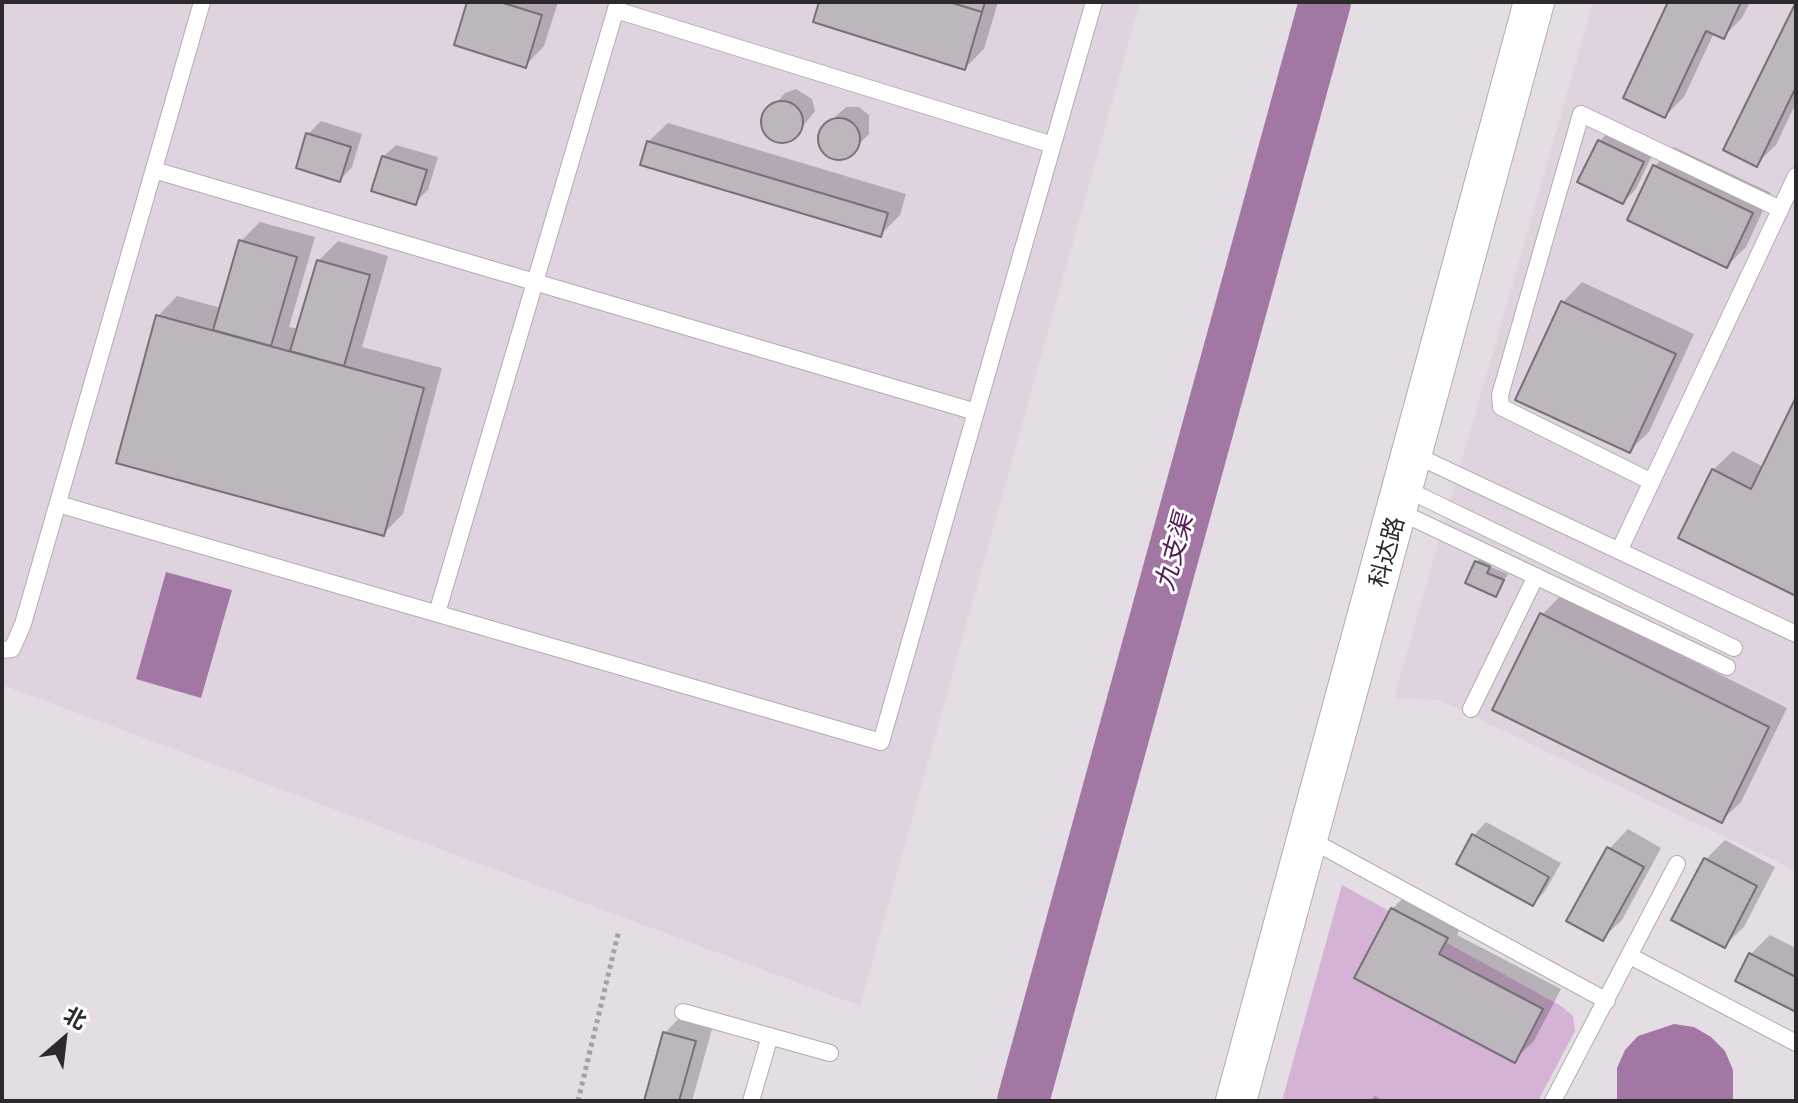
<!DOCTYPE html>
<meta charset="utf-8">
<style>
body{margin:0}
#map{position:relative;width:1798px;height:1103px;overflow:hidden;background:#e4dee4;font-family:Ubuntu,"Noto Sans SC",sans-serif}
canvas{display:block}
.frame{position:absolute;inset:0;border:4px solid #2c2a2c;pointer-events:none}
.north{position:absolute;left:24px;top:999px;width:80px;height:80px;-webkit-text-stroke:6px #fff;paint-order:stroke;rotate:28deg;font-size:22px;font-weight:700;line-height:32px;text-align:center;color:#2c2a2c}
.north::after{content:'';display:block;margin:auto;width:28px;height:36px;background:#2c2a2c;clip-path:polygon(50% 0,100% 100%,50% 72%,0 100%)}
</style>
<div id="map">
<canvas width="1798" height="1103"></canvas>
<div class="frame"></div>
<div class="north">北</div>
</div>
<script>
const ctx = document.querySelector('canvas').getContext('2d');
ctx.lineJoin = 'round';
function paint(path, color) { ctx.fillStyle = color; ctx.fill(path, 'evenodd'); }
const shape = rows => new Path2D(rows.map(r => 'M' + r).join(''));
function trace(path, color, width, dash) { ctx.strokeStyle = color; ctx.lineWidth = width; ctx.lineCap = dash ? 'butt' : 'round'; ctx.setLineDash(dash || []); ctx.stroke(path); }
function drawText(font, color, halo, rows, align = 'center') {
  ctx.font = font + ' Ubuntu,"Noto Sans SC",sans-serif'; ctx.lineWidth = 6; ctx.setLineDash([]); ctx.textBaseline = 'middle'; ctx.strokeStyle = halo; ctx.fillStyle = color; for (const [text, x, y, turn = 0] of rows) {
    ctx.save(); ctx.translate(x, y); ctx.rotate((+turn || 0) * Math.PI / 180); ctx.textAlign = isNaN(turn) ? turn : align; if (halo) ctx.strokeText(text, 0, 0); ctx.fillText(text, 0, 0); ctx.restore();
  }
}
paint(shape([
 [2,2,1140,2,860,1006,2,685],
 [1593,2,1796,2,1796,871,1439,700,1394,698]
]), '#e0d3e0');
paint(shape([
 [1342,885,1561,1006,1573,1016,1575,1031,1538,1101,1282,1101]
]), '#d5b3d5');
paint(shape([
 [166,572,232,590,201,698,136,679],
 [1674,1024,1694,1027,1711,1037,1725,1051,1733,1070,1733,1101,1617,1101,1617,1068,1625,1050,1638,1036]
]), '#a377a4');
paint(shape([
 [470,2,558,2,544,46,525,66],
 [821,2,998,2,984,49,965,68],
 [1670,2,1750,2,1742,18,1723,37,1714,33,1684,97,1665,116],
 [1796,6,1796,103,1776,145,1756,164],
 [796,89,812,99,815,111,795,136,783,141,767,134,764,117,785,93],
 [846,107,859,107,869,115,869,134,846,157,828,155,821,145,823,128],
 [321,121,362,134,352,167,340,180,308,134],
 [668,123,906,194,900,215,880,235,648,142],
 [1612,128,1655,149,1636,189,1623,202,1600,141],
 [396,145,438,157,428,190,415,202,383,157],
 [1674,147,1771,193,1746,247,1727,266,1655,166],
 [260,222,315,237,289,327,299,329,318,261,338,241,388,256,362,347,442,368,403,514,384,533,158,316,177,296,221,308,241,241],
 [1582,282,1694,334,1649,432,1629,451,1518,399,1563,302],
 [1796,401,1796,593,1713,470,1733,451,1764,467],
 [1483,556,1494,561,1491,567,1508,574,1496,595,1477,562],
 [1561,595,1787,708,1741,802,1721,821,1542,615],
 [1486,822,1561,863,1545,891,1533,904,1474,835],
 [1628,829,1661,848,1622,920,1602,939,1609,849],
 [1725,840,1775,867,1744,927,1724,946,1706,859],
 [1411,890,1466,918,1457,935,1561,989,1534,1041,1514,1060,1392,909],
 [1770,935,1796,948,1796,1010,1751,954],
 [684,1013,714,1022,692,1101,646,1101,665,1033],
 [1375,1096,1384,1101,1370,1101]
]), '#0003');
trace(shape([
 [1023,1101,1325,2]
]), '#a377a4', 52);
const building = shape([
 [467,2,500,2,542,15,526,68,454,45,467,2],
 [819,2,949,2,982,12,965,70,813,22,819,2],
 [949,2,985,2,982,12,949,2],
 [1668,2,1741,2,1724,39,1706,31,1665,118,1623,98,1668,2],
 [1796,2,1796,87,1757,167,1723,150,1796,2],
 '761 122a21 21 0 1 1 42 0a21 21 0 1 1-42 0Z',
 '818 139a21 21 0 1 1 42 0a21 21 0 1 1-42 0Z',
 [306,133,351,147,340,182,296,168,306,133],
 [1598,140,1644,162,1623,204,1577,182,1598,140],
 [647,141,888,213,881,237,640,165,647,141],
 [382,156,427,170,416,205,371,191,382,156],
 [1653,165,1753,213,1727,268,1627,220,1653,165],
 [239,240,297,257,271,346,213,330,239,240],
 [317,260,370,275,344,366,290,351,317,260],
 [1561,301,1676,354,1630,453,1515,400,1561,301],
 [156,315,424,388,384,536,116,463,156,315],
 [1796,397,1796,596,1678,538,1712,469,1751,489,1796,397],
 [1475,561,1490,567,1487,573,1504,580,1496,597,1465,583,1475,561],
 [1540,613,1769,727,1722,823,1492,710,1540,613],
 [1472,834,1549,877,1533,906,1456,864,1472,834],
 [1607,847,1644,867,1603,941,1566,921,1607,847],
 [1704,858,1757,886,1725,948,1671,920,1704,858],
 [1391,908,1448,938,1439,954,1543,1009,1515,1063,1354,978,1391,908],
 [1749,953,1796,977,1796,1012,1735,981,1749,953],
 [663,1032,696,1041,679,1101,644,1101,663,1032]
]);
paint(building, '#bdb6bd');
trace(building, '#777177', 2);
const service = shape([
 [616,10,1053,145],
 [154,170,976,412],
 [1413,454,1796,634],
 [1652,482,1501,407,1500,395,1581,114,1780,209],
 [1404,488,1734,648],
 [58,504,881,742,1094,2],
 [1398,511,1727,667],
 [1619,551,1796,176],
 [437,613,618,2],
 [2,650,12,649,23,624,202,2],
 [1471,709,1536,576],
 [1309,839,1607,1001],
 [1630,956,1796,1043],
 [683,1012,830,1053],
 [751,1101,770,1036],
 [1553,1101,1677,864]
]);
const tertiary = shape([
 [1236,1101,1534,2]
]);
trace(service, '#b2abb2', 18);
trace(tertiary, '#b2abb2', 42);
trace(shape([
 [578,1101,619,930]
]), '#a5a0a5', 5, [4, 4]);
trace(service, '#fff', 16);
trace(tertiary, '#fff', 40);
drawText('24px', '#2c2a2c', '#fff', [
 ["科达路",1387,552,-75]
]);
drawText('italic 26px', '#541c56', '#fff', [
 ["九支渠",1174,552,-75]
]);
</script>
